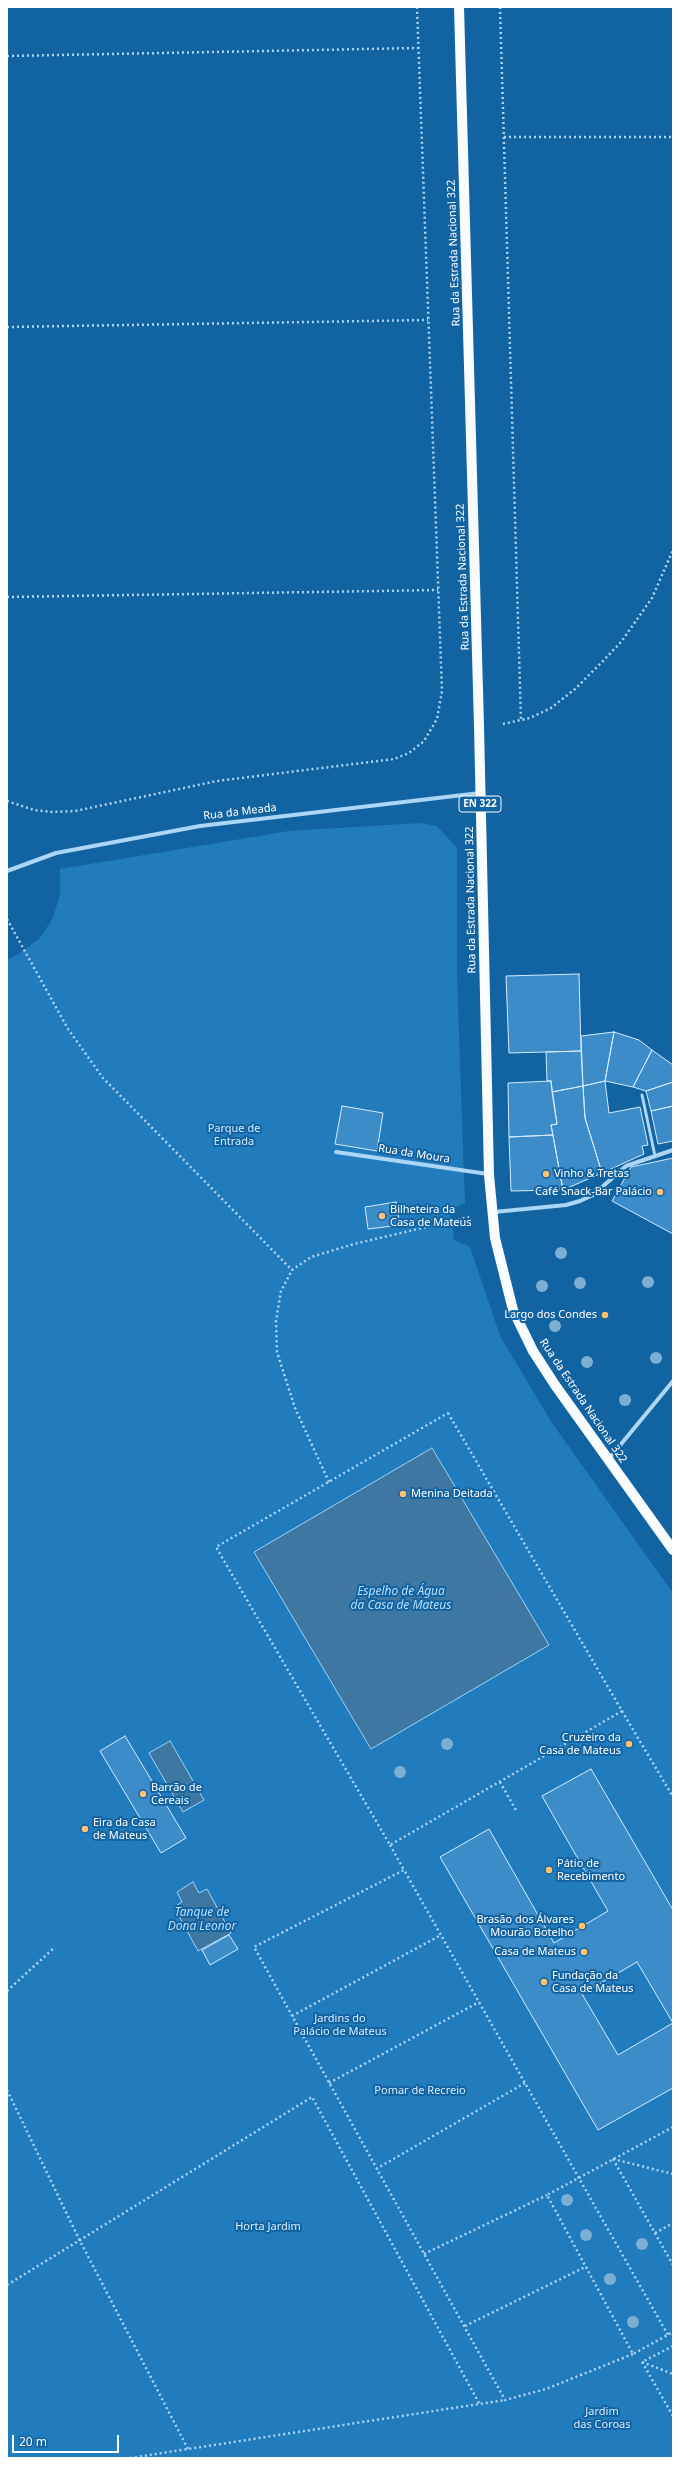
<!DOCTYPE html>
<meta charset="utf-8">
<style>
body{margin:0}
#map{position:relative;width:680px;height:2465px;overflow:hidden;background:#1263a1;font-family:"Noto Sans",sans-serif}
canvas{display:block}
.frame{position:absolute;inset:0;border:8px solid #fff;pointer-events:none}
.scale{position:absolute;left:12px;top:2435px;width:107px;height:18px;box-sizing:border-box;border:2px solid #fff;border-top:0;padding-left:5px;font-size:12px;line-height:14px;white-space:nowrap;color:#fff;-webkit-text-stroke:3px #1263a1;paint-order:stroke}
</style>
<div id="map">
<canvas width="680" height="2465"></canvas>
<div class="frame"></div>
<div class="scale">20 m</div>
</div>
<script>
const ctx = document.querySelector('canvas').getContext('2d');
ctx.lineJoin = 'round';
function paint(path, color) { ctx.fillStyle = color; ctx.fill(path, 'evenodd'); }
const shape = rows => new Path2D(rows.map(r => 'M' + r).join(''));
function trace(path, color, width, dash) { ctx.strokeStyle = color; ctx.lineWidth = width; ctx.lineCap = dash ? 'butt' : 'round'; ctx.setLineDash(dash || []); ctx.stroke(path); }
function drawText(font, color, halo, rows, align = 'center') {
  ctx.font = font + ' "Noto Sans",sans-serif'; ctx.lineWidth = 4; ctx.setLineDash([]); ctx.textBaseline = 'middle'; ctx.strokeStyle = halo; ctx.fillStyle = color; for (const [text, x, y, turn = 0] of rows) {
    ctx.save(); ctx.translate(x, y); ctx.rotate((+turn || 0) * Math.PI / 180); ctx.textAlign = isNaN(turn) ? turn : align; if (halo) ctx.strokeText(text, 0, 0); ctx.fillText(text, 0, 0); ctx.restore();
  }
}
paint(shape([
 [420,823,437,826,457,848,457,977,465,1203,450,1210,454,1240,470,1247,500,1336,552,1423,673,1593,673,2458,7,2458,7,960,19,954,40,938,53,918,60,894,60,869,289,831]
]), '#217cbe');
const water = shape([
 [432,1448,549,1645,371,1749,254,1552,432,1448],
 [170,1741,204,1800,183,1812,149,1753,170,1741],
 [193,1882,199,1893,207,1889,231,1933,198,1951,174,1907,182,1902,177,1892,193,1882]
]);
paint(water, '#3f77a3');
trace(water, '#9dd3f8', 1);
const building = shape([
 [579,974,581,1051,509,1053,506,976,579,974],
 [614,1032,639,1040,652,1050,633,1087,605,1081,614,1032],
 [614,1032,605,1081,583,1086,581,1036,614,1032],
 [652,1050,673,1065,673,1082,646,1091,633,1087,652,1050],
 [581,1051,583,1086,552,1092,551,1081,547,1081,546,1052,581,1051],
 [551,1081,557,1124,551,1125,553,1135,509,1137,508,1083,551,1081],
 [605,1081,609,1113,640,1107,648,1145,642,1146,644,1154,602,1173,585,1118,583,1086,605,1081],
 [673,1082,673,1106,651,1111,646,1091,673,1082],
 [583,1086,585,1118,602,1173,563,1190,551,1125,557,1124,552,1092,583,1086],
 [342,1106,383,1113,377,1151,335,1144,342,1106],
 [673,1106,673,1141,658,1144,651,1111,673,1106],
 [553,1135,563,1190,511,1191,509,1137,553,1135],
 [673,1158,673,1234,612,1201,631,1167,673,1158],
 [396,1202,400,1225,368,1229,365,1207,396,1202],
 [125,1736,186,1838,161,1853,100,1751,125,1736],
 [591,1769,673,1910,673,2088,598,2130,440,1857,489,1829,554,1943,608,1911,542,1796,591,1769],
 [637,1962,673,2023,618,2055,582,1994,637,1962],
 [229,1935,238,1949,210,1965,202,1950,229,1935]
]);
paint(building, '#3b8cc8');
trace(building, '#d4ecfe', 1);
trace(shape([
 [500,7,521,721],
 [7,56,418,48],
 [504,137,673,137],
 [7,327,428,320],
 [7,597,438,590],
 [503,724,530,718,551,708,575,689,601,663,621,642,652,598,673,550],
 [7,801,34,810,52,812,75,811,217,781,394,759,409,753,424,741,437,719,442,691,417,7],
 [7,919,68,1029,103,1078,292,1270],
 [448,1413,622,1711,390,1845,216,1547,448,1413],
 [329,1482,295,1408,277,1352,276,1321,281,1291,292,1270,311,1257,354,1244,469,1217],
 [622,1711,673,1797],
 [500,1782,517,1812],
 [390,1845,404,1870],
 [7,1991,55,1947],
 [292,2016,441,1935],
 [329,2083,479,2002],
 [7,2090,79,2239,188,2449],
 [673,2127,547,2195,633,2354,673,2332],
 [613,2159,673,2265],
 [613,2159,673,2174],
 [376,2169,525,2083],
 [655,2233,673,2223],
 [424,2254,547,2195],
 [7,2285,312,2097,480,2405],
 [465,2326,585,2267],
 [673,2346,642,2362,673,2374],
 [633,2354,546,2389,505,2400,254,1947,404,1870,668,2335],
 [642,2362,673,2416],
 [130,2458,505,2400]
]), '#abd6f5', 2.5, [2, 3]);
trace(shape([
 [642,1095,655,1156]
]), '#abd6f5', 3);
trace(shape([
 [7,871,56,853,200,826,480,793],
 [336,1152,488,1174],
 [494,1212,566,1205,580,1201,593,1195,626,1166,673,1150],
 [608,1460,673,1381]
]), '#abd6f5', 4);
trace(shape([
 [459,7,479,726,489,1175,495,1238,513,1310,533,1351,555,1385,673,1550]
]), '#f9fcff', 10);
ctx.fillStyle = '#7daed4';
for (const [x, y] of [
 [561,1253],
 [648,1282],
 [580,1283],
 [542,1286],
 [555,1326],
 [656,1358],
 [587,1362],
 [625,1400],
 [447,1744],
 [400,1772],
 [567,2200],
 [586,2235],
 [642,2244],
 [610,2279],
 [633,2322]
]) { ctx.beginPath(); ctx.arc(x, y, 6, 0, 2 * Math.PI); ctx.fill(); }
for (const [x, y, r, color] of [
 [546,1174,4,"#ffc36f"],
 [660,1192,4,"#ffc36f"],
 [382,1216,4,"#ffc36f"],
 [605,1315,4,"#ffc36f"],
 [403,1494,4,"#ffc36f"],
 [629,1744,4,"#ffc36f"],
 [143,1794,4,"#ffc36f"],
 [85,1829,4,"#ffc36f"],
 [549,1870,4,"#ffc36f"],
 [582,1926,4,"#ffc36f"],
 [584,1952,4,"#ffc36f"],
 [544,1982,4,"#ffc36f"]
]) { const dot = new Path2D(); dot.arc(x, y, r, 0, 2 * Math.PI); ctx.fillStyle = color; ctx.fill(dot); trace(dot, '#1263a1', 1.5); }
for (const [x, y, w] of [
 [480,804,42]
]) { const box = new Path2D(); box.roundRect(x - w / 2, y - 8, w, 16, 3); ctx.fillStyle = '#1263a1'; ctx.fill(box); trace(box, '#fff', 1); }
drawText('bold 10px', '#fff', null, [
 ["EN 322",480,804]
]);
drawText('11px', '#fff', '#1263a1', [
 ["Rua da Estrada Nacional 322",454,253,-92],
 ["Rua da Estrada Nacional 322",463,577,-92],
 ["Rua da Meada",240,812,-7],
 ["Rua da Estrada Nacional 322",471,900,-91],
 ["Rua da Moura",414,1154,9],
 ["Rua da Estrada Nacional 322",583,1401,56]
]);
drawText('11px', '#d4ecfe', '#1263a1', [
 ["Parque de",234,1129],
 ["Entrada",234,1142],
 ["Jardins do",340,2019],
 ["Palácio de Mateus",340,2032],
 ["Pomar de Recreio",420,2091],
 ["Horta Jardim",268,2227],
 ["Jardim",602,2412],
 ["das Coroas",602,2425]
]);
drawText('11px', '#fff', '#1263a1', [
 ["Vinho & Tretas",554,1174],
 ["Café Snack-Bar Palácio",652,1192,"right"],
 ["Bilheteira da",390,1210],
 ["Casa de Mateus",390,1223],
 ["Largo dos Condes",597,1315,"right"],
 ["Menina Deitada",411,1494],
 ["Cruzeiro da",621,1738,"right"],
 ["Casa de Mateus",621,1751,"right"],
 ["Barrão de",151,1788],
 ["Cereais",151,1801],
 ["Eira da Casa",93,1823],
 ["de Mateus",93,1836],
 ["Pátio de",557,1864],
 ["Recebimento",557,1877],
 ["Brasão dos Álvares",574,1920,"right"],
 ["Mourão Botelho",574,1933,"right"],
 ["Casa de Mateus",576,1952,"right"],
 ["Fundação da",552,1976],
 ["Casa de Mateus",552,1989]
], 'left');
drawText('italic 12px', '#b8dffb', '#1263a1', [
 ["Espelho de Água",401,1592],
 ["da Casa de Mateus",401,1606],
 ["Tanque de",202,1913],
 ["Dona Leonor",202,1927]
]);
</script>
